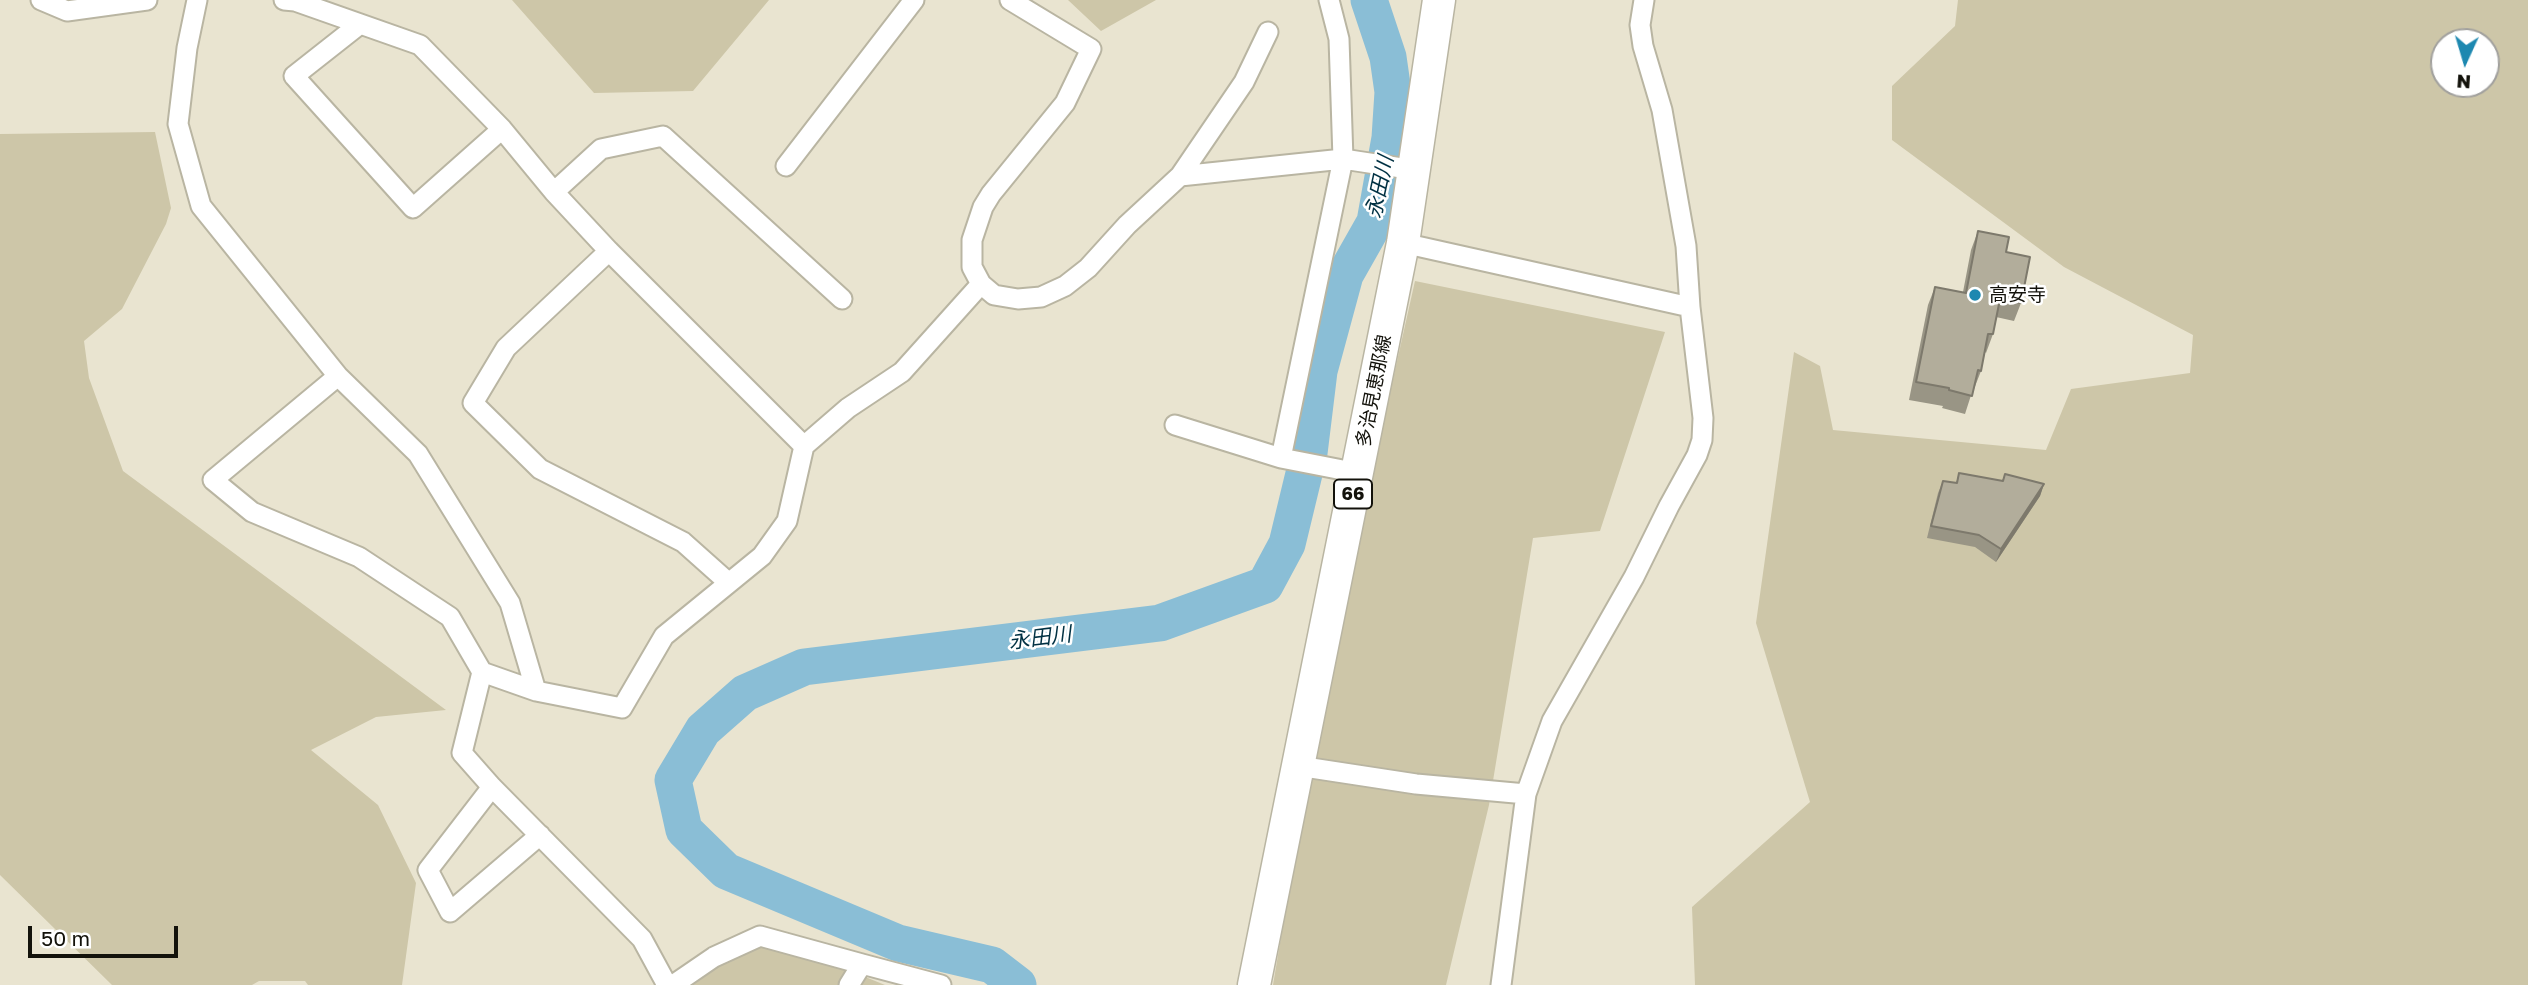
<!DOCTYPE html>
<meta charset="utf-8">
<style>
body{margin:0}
#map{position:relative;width:2528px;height:985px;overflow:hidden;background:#e9e4d0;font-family:"Golos Text",sans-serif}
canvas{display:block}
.north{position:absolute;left:2430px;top:28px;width:70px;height:70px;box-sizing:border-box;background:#fff;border:2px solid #a1a09d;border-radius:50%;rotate:184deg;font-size:19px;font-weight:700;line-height:28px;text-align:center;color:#13120b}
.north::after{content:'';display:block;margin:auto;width:24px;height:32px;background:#1d88b0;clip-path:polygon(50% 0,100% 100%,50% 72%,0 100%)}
.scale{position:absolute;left:28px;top:926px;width:150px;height:32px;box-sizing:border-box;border:4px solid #13120b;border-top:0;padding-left:9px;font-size:21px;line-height:24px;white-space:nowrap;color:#13120b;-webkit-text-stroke:5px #fff;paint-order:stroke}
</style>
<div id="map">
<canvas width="2528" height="985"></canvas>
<div class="north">N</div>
<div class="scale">50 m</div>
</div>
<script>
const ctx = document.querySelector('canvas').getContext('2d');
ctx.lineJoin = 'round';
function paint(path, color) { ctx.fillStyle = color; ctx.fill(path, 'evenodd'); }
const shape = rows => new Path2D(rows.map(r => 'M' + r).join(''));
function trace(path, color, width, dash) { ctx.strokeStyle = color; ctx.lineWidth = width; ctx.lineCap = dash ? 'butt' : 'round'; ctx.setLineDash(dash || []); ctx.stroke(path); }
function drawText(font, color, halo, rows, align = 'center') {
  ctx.font = font + ' "Golos Text","Noto Sans JP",sans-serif'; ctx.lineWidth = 5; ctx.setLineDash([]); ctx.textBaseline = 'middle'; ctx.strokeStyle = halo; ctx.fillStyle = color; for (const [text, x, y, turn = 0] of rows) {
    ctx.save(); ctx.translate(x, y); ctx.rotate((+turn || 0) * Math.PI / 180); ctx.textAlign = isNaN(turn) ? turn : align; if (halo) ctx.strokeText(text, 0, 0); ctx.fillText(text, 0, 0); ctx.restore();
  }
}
paint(shape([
 [512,0,769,0,693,91,594,93],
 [1068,0,1156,0,1101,31],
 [1958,0,2528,0,2528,985,1695,985,1692,907,1810,802,1756,623,1794,352,1820,366,1833,430,2046,450,2071,389,2190,373,2193,335,2064,267,1892,140,1892,86,1955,26],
 [2444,42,2486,42,2486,84,2444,84],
 [155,132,171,208,166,224,122,309,84,341,89,378,123,471,446,710,376,717,311,750,378,805,416,883,402,985,308,985,305,981,259,981,252,985,112,985,0,875,0,134],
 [1415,281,1665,332,1600,531,1533,538,1489,805,1446,985,1273,985,1319,710],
 [744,931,858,974,885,985,655,985,668,975]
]), '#cdc6a8');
trace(shape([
 [1018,985,992,965,898,943,726,871,684,830,673,780,703,730,745,693,804,667,1160,623,1265,585,1287,544,1309,453,1319,371,1345,275,1375,222,1390,138,1393,92,1388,57,1369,0]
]), '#8abed6', 37);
const minor = shape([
 [41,0,67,11,147,0],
 [197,0,187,48,178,124,201,206,338,376,418,454,510,603,536,691],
 [284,0,295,1,420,45,502,129,554,192,609,251,804,446],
 [360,24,294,76,413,208,502,129],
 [786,166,914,0],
 [1180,176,1244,82,1268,32],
 [554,192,601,149,663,136,842,299],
 [1403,243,1690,307],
 [609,251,506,348,473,403,540,469,683,542,729,583],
 [981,284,972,267,972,240,983,207,991,194,1065,103,1091,49,1010,0],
 [338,376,213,480,252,512,359,557,450,617,482,672,536,691,622,708,664,636,762,556,787,521,804,446,848,408,902,372,981,284,994,295,1018,299,1041,297,1065,286,1088,268,1127,225,1180,176,1343,159,1415,170],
 [1175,425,1281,458,1343,159,1339,39,1329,0],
 [1281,458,1358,473],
 [482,672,462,753,492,787,642,939,667,985],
 [1298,766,1416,784,1526,794],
 [492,787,428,870,450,912,540,835],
 [862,964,941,985],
 [673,985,714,957,760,936,862,964,849,985],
 [1501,985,1526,794,1552,721,1634,577,1669,506,1697,455,1702,440,1703,418,1690,307,1686,246,1662,110,1643,46,1640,25,1644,0]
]);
const primary = shape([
 [1254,985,1403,243,1439,0]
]);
trace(minor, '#b9b5a2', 23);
trace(primary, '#b9b5a2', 35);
trace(minor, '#fff', 19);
trace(primary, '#fff', 32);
paint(shape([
 [1978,231,2006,252,2021,303,2014,321,1996,317,1993,334,1986,353,1985,352,1981,371,1974,389,1973,389,1965,414,1942,408,1943,406,1909,400,1928,305,1935,287,1963,292,1971,250],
 [1959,473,2002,481,2005,474,2044,484,2040,496,1996,562,1975,547,1927,538,1938,493,1943,481,1956,483]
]), '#999585');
paint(shape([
 [2044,484,2040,496,1996,562,2001,549]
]), '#7d796c');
const building = shape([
 [1978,231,2009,237,2006,252,2030,257,2021,303,2000,299,1993,334,1988,334,1981,371,1978,370,1972,396,1949,390,1949,388,1916,382,1935,287,1966,293,1978,231],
 [1959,473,2003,481,2005,474,2044,484,2001,549,1979,535,1931,526,1943,481,1957,483,1959,473]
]);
paint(building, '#b2ad9b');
trace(building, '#7d796c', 2);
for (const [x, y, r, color] of [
 [1975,295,7,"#1d88b0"]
]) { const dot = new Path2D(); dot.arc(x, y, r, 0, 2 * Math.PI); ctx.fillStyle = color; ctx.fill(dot); trace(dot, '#fff', 2.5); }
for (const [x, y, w] of [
 [1353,494,38]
]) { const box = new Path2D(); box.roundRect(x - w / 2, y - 14.5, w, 29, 5); ctx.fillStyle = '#fff'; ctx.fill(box); trace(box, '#13120b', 2); }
drawText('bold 18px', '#13120b', null, [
 ["66",1353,494]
]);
drawText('19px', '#13120b', '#fff', [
 ["高安寺",1989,295]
], 'left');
drawText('19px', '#13120b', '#fff', [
 ["多治見恵那線",1374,391,-79]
]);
drawText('italic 21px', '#013143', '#fff', [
 ["永田川",1380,187,-78],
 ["永田川",1040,638,-7]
]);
</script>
